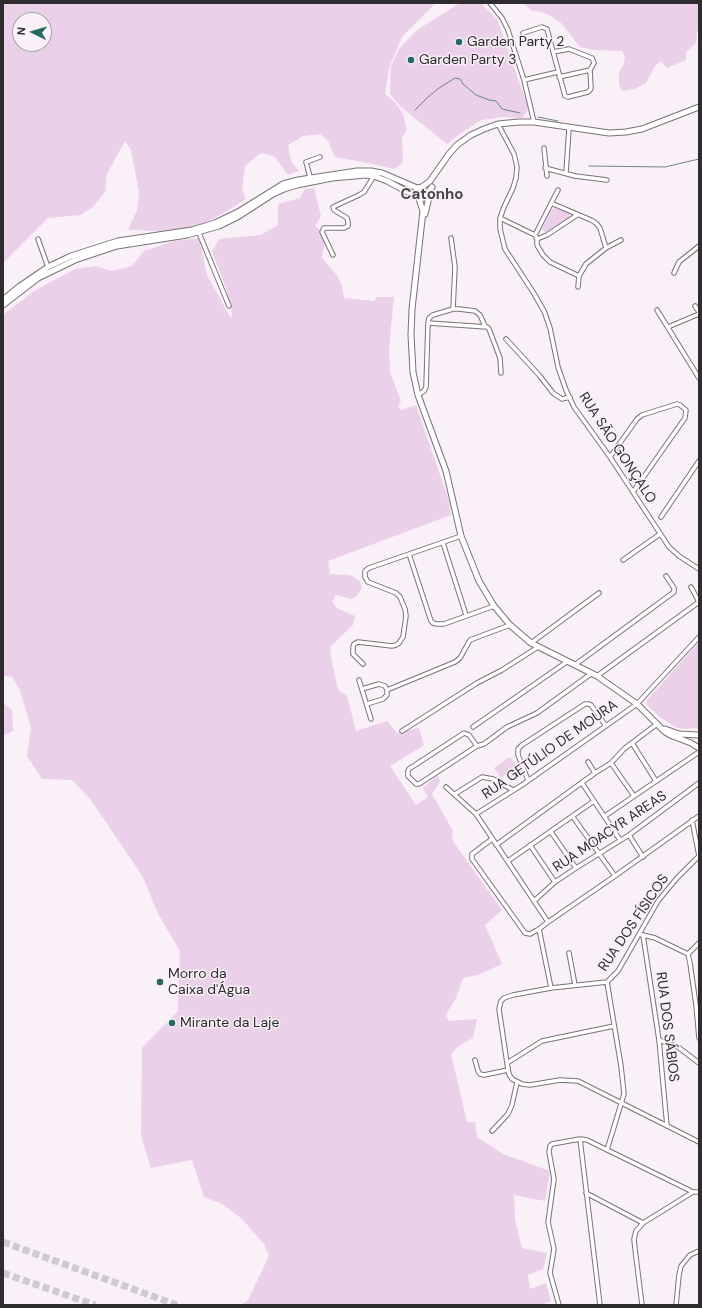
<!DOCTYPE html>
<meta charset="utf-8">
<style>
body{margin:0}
#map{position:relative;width:702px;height:1308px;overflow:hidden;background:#f9f0f8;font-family:"DM Sans",sans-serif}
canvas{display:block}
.frame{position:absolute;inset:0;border:4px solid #2f2c2f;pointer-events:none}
.north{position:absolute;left:12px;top:12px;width:40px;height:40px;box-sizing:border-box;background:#f9f0f8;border:1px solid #a8a2a8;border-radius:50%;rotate:275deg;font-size:11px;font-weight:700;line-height:16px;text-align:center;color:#2f2c2f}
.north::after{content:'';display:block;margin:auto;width:14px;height:18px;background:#226a61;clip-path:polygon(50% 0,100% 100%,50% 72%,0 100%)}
</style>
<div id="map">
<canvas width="702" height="1308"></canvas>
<div class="frame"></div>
<div class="north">N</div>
</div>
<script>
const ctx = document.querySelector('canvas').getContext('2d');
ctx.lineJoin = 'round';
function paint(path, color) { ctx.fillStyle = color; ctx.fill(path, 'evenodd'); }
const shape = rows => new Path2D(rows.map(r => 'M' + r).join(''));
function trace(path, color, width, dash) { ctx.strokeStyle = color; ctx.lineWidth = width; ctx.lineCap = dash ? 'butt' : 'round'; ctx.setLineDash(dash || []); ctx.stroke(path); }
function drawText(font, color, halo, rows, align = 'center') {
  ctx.font = font + ' "DM Sans",sans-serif'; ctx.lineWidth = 3; ctx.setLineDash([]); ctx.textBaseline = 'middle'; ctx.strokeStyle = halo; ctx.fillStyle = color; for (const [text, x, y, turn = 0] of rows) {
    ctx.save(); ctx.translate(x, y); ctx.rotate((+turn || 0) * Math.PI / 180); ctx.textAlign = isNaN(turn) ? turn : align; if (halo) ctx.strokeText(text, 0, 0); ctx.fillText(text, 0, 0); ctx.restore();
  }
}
paint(shape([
 [3,3,435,3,428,11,402,37,389,68,385,94,395,102,403,114,407,130,402,137,403,163,394,169,373,164,335,157,328,141,320,134,303,136,288,145,291,161,299,171,288,175,275,157,261,153,245,166,242,190,246,199,224,213,198,226,166,231,128,230,137,210,139,192,131,150,125,141,107,174,105,192,92,208,80,215,48,218,3,263],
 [20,20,44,20,44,44,20,44],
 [460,3,481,3,497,19,529,109,522,118,502,117,482,120,461,133,447,144,400,106,390,94,391,66,399,49,417,30],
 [522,3,699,3,699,28,697,32,696,43,686,52,686,60,667,68,661,61,655,66,646,83,634,89,622,91,619,85,619,72,624,64,625,57,622,51,593,50,580,47,561,23,548,14,531,10],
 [314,188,321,216,315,226,326,235,322,258,336,274,342,286,344,298,374,301,377,297,394,297,389,348,390,372,401,401,398,407,401,410,416,405,449,501,451,515,328,561,330,574,350,575,359,580,362,587,357,596,351,599,336,595,332,602,338,609,355,616,353,625,330,647,331,658,338,690,347,696,356,731,387,721,397,733,419,728,424,745,390,766,416,805,428,797,423,788,438,775,440,782,432,794,453,831,452,840,502,910,485,925,502,964,478,975,463,978,456,998,446,1015,449,1021,477,1019,473,1038,460,1045,451,1054,467,1122,475,1122,477,1137,503,1154,550,1171,545,1201,514,1195,515,1220,522,1248,547,1253,543,1269,528,1275,530,1289,546,1283,551,1301,542,1305,241,1305,248,1300,269,1256,264,1244,242,1219,222,1204,204,1197,192,1160,151,1168,141,1136,142,1048,178,1011,180,951,158,914,143,877,91,800,72,780,42,779,27,756,31,728,20,690,12,677,3,676,3,315,34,291,75,269,96,266,111,271,132,266,144,251,174,241,199,238,207,275,231,319,232,313,226,288,212,251,219,239,261,235,278,225,278,204,300,198,305,189],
 [555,208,569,213,570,215,569,218,549,232,546,233,542,229,543,227,551,210],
 [699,642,699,728,683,729,675,727,660,717,647,705,647,700],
 [3,703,12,710,13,731,3,736],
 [510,757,517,767,501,778,494,768]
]), '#ebd0ea');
trace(shape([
 [415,110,428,97,439,88,455,78,460,79,463,84,476,95,489,100,496,101,502,109,520,113],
 [538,117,558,121],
 [589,166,665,167,699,159]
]), '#6a8682', 1);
trace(shape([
 [3,1242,177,1305],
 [3,1273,95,1305]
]), '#d1c9d0', 7, [7, 3.5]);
const street = shape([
 [490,3,502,18,508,30,524,80,534,122],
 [523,33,542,27,547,29,565,96,568,97,588,92,590,90,591,88,590,70,594,63,592,58,569,49,553,52],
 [559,77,590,70],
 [524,80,558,72],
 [498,124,514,154,517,167,516,178,513,188,504,207,500,218,500,229,505,249,533,292,544,311,550,328,558,367,566,390,574,407,610,457,669,547,679,556,699,569],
 [544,148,547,176],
 [545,168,575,176,607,180],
 [566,173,569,128],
 [310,177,306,162,320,157],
 [551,203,591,220,596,223,600,228,606,248],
 [500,218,535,235,537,239,537,245,543,255,550,262,579,276],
 [199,233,229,306],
 [535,235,558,190],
 [451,238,455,267,453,309],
 [38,239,48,267],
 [537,239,547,235,577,215],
 [333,255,322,232,324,228,344,228,348,226,348,222,347,218,334,210,333,207,359,195,364,192,374,176],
 [674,273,679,262,699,246],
 [578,287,579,276,586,264,606,248,621,240],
 [695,306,699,312],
 [657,310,699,378],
 [428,323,429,318,433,315,453,309,459,309,475,311,480,315,485,326],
 [668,327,699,314],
 [506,339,539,375,553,393,562,399,570,397],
 [418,395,424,391,426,387,428,323,487,327,489,329,500,358,501,373],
 [610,457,637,419,642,415,677,404,680,405,686,410,685,418,633,492],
 [661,517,699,461],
 [443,543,466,615],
 [409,554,431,621,433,623,437,624,444,624,494,606],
 [623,560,660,534],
 [691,587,699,602],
 [531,643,599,593],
 [363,664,353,654,353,647,354,644,358,642,392,646,396,645,399,643,403,637,406,616,405,609,400,597,396,593,368,582,365,577,365,571,369,568,461,536],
 [576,664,674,592,674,588,666,576],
 [597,676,699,602],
 [359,680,371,719],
 [362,689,379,684,385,686,387,690,387,695,383,699,367,704],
 [387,690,455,662,460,658,470,640,510,625],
 [473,727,568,661],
 [402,731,477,683,502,670,538,647],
 [632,743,656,781],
 [477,746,469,735,464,733,461,735,409,769,408,771,408,776,416,784,419,784,477,746,484,744,507,727,537,713,592,673],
 [588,762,595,773],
 [611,763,634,796],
 [528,780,518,755,518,749,522,745,585,704,589,704,591,705,606,726],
 [582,783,620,840],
 [446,787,476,814,548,922],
 [455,794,482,777,493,779,513,790],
 [476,814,522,785,637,704,699,637],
 [605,816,699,752],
 [573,817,615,876],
 [692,820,699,856],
 [551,832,576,868],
 [629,835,643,857],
 [492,839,472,854,472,859,525,933,530,934,539,929,548,922,615,876,699,816],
 [496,845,595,773,611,763,624,749,657,724],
 [530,845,555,882],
 [508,861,594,801],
 [534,901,555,882,576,868,629,835,699,783],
 [539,929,551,988],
 [639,934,643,935,659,1040,667,1126],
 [643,935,655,938,688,954,690,963,696,1005,699,1038],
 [569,953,575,985],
 [688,954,699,943],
 [607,982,621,1066,624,1094,607,1150],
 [614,1026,542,1041,507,1063,509,1074,512,1079,522,1084,530,1085,560,1080,578,1081,699,1142],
 [659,1040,678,1047,699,1063],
 [475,1060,478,1071,480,1074,484,1075,508,1070],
 [507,1063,499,1009,501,1001,504,998,513,995,551,988,607,982,618,971,658,901,677,878,699,856],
 [492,1131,508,1114,512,1105,517,1082],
 [580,1139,600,1305],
 [586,1193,643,1223],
 [559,1305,550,1273,554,1249,548,1222,554,1179,549,1152,550,1146,552,1144,580,1139,587,1140,693,1192],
 [642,1305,635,1249,634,1239,636,1231,643,1223,693,1192,699,1192],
 [676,1305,679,1275,681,1266,690,1255,699,1251]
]);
const secondary = shape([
 [417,188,422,187,430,181,449,154,457,145,471,135,484,129,498,124,519,122,534,122,609,133,626,132,642,129,699,107],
 [419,199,423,211,412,309,411,335,413,372,418,395,446,471,461,536,479,581,494,606,510,625,531,643,597,676,637,704,664,731,670,735,691,743,699,748],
 [425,214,431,189],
 [3,300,20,286,48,267,71,256,118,241,192,230,215,223,238,212,283,184,298,180,357,171,371,171,382,173,417,188],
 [3,305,38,278,75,260,117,246,187,235,219,226,239,216,273,194,284,189,297,185,332,178,366,175,374,176,387,181,421,199,425,197,432,187],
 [665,729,679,734,699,735]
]);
trace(street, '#7a7279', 5.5);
trace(secondary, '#7a7279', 7);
trace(street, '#fff', 3.5);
trace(secondary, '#fff', 5);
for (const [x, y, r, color] of [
 [459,42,4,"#226a61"],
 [411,60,4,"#226a61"],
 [160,982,4,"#226a61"],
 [172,1023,4,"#226a61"]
]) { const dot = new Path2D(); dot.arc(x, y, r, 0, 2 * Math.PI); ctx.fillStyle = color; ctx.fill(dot); trace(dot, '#f9f0f8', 1.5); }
drawText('14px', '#2f2c2f', '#f9f0f8', [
 ["Garden Party 2",467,42],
 ["Garden Party 3",419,60],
 ["Morro da",168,974],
 ["Caixa d'Água",168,990],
 ["Mirante da Laje",180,1023]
], 'left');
drawText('14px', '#2f2c2f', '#f9f0f8', [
 ["RUA SÃO GONÇALO",617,448,57],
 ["RUA GETÚLIO DE MOURA",550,750,-35],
 ["RUA MOACYR AREAS",610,832,-34],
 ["RUA DOS FÍSICOS",634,923,-56],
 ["RUA DOS SÁBIOS",667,1027,83]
]);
drawText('bold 15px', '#4b454b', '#f9f0f8', [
 ["Catonho",432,195]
]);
</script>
